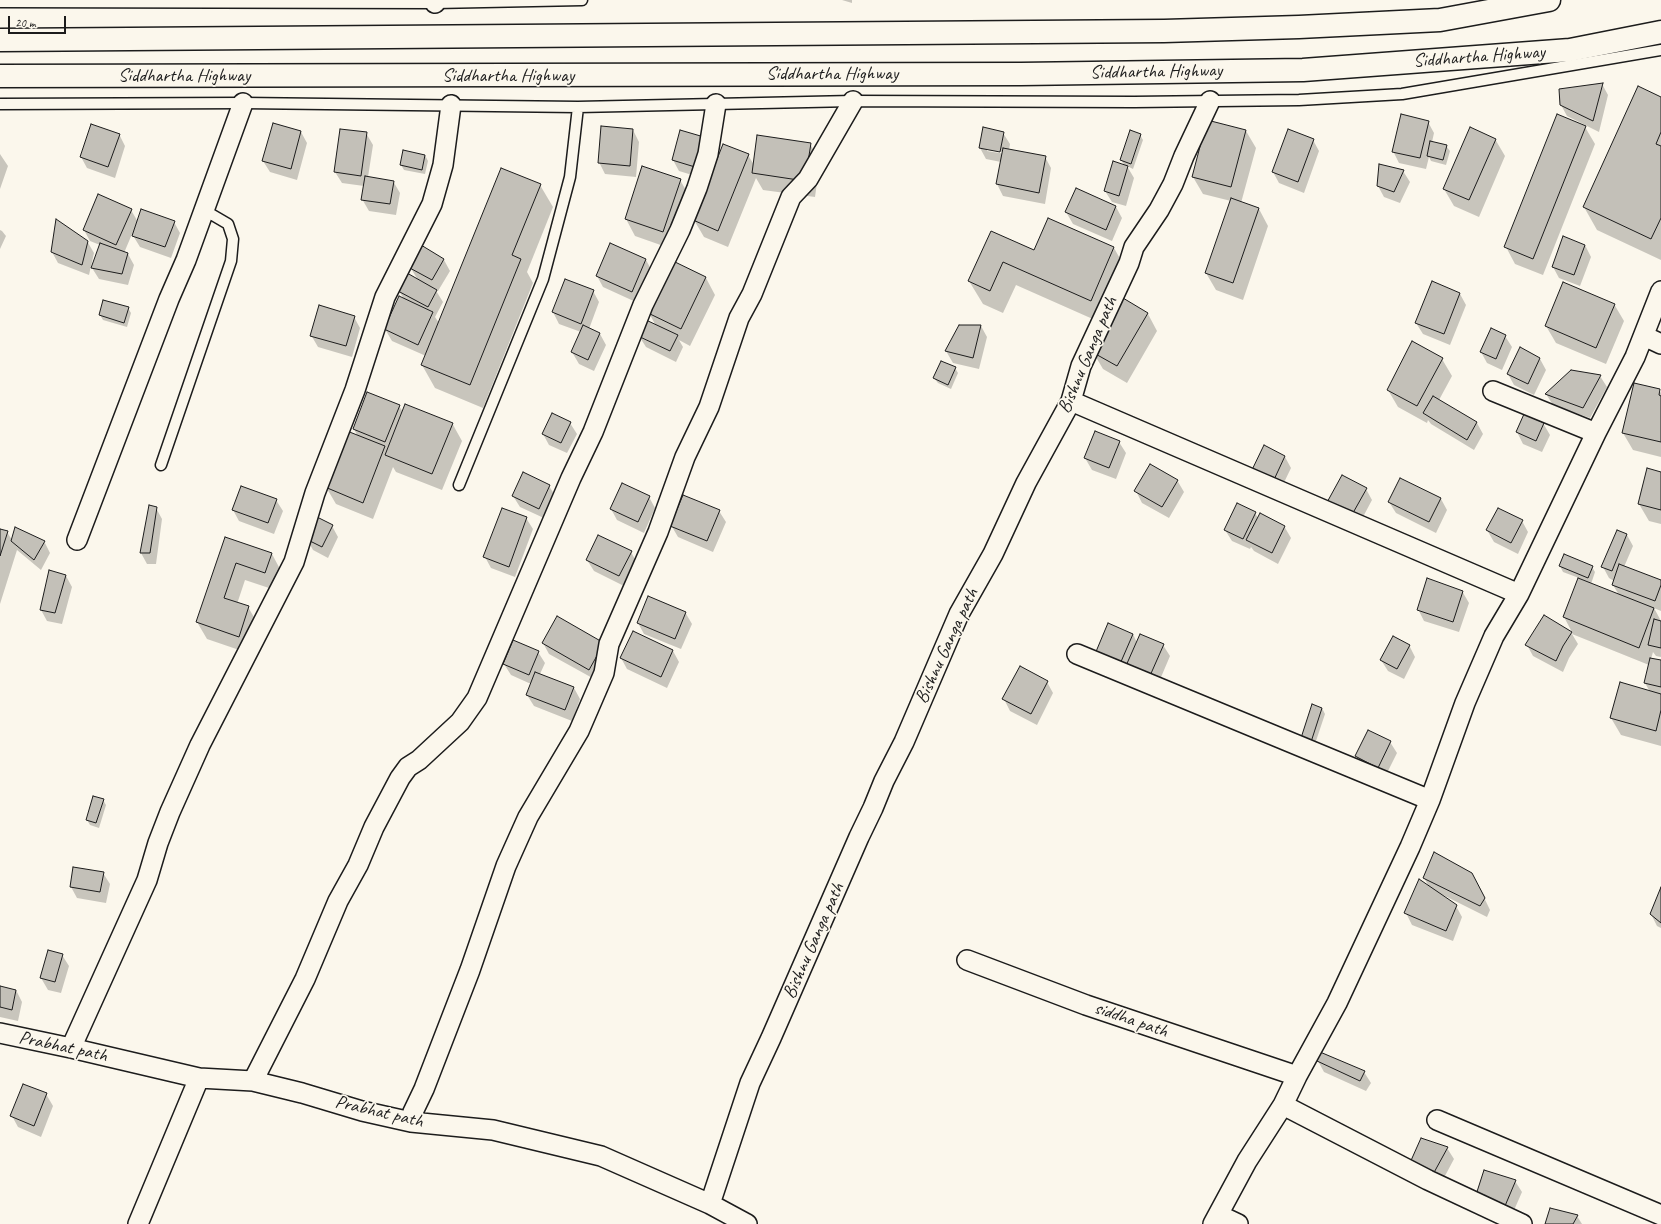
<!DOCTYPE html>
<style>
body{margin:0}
#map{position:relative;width:1661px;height:1224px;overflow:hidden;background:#fbf7ec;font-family:Caveat,sans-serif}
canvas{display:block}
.scale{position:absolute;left:8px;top:16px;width:58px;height:18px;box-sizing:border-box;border:2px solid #1c1c1c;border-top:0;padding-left:5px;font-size:12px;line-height:14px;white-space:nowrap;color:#1c1c1c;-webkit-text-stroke:3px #fbf7ec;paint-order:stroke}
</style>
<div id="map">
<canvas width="1661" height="1224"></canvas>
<div class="scale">20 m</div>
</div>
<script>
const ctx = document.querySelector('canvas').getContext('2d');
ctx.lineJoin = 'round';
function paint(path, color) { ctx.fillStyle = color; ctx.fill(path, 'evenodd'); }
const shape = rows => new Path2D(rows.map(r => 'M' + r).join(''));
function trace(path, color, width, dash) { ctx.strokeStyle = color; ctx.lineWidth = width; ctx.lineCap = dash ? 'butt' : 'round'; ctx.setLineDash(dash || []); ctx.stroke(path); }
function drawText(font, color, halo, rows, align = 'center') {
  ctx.font = font + ' Caveat,sans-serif'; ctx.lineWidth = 3.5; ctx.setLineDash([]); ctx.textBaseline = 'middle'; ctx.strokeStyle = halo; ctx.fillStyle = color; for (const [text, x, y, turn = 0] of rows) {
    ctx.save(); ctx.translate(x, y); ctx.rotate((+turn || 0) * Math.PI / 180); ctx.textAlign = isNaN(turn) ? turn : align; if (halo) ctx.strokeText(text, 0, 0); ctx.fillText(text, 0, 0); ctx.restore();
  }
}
paint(shape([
 [842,0,852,0,852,3],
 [1602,84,1608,95,1599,132,1567,116,1561,105],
 [1661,98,1661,260,1597,230,1584,207],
 [1208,121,1246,131,1256,148,1241,203,1259,209,1268,226,1243,300,1216,290,1206,273,1231,201,1203,194,1193,177],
 [1428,122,1434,133,1432,142,1446,146,1450,151,1446,165,1431,161,1429,157,1426,169,1399,163,1393,151],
 [1585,127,1595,144,1543,275,1515,264,1506,247],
 [633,130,639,142,636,177,605,174,599,162],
 [301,132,307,143,297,180,270,172,263,161],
 [366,133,373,145,368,177,393,181,400,193,396,215,369,211,362,199,364,186,342,183,335,172],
 [1003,133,1010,144,1009,150,1045,157,1051,168,1045,204,1003,196,997,184,1001,162,986,159,980,148],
 [987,149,1005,152,1005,154,987,151],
 [119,134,125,146,115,178,87,168,81,157],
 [1140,135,1143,140,1133,169,1127,166,1134,178,1126,206,1112,202,1105,191,1125,166,1121,160],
 [1495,139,1505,156,1479,217,1454,206,1444,189],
 [1313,140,1319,151,1304,193,1279,183,1273,172],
 [810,144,820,161,815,197,763,190,756,178,728,247,704,237,694,220,748,155,754,165],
 [710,150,702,178,679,171,673,160],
 [0,154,8,166,0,189],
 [425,155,428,161,425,174,404,170,401,165],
 [643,167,680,180,690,197,672,249,635,236,626,219],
 [1403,171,1410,182,1400,203,1384,197,1378,186],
 [540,185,553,207,527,272,533,283,483,408,435,388,422,365,426,356,392,341,385,329,404,299,399,291,418,280,410,267,421,246,444,260,450,271,438,291,435,289,443,302,435,317,439,323],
 [1116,207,1122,218,1112,241,1073,224,1066,212],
 [131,210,138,222,174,222,180,233,171,258,140,247,132,234,124,253,128,254,134,265,128,285,99,279,92,268,100,245,90,241,84,230],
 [1048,219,1114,248,1127,271,1104,324,1016,285,1003,313,983,304,969,281,991,232,1034,251],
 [0,230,2,231,6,236,0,249],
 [87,241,94,253,89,275,58,263,52,252],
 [611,244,646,260,652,271,638,303,603,287,597,276],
 [1585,245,1591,257,1580,286,1559,278,1553,267],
 [706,278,715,295,690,346,679,340,683,347,676,362,646,347,639,336,656,326,649,313],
 [565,280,593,291,599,302,589,329,600,334,606,345,594,371,579,364,572,352,581,332,559,324,553,312],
 [1432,283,1460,294,1466,305,1450,345,1423,334,1416,323],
 [1124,300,1148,314,1157,331,1127,383,1103,369,1093,352],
 [1614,304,1624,321,1606,364,1556,343,1546,326],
 [128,308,131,313,127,327,103,320,100,315],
 [354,317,360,328,352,357,318,347,311,335],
 [960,326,981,326,987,337,979,369,953,363,946,351],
 [1505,336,1512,347,1502,370,1487,363,1481,352],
 [1442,359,1452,376,1439,400,1477,423,1483,434,1474,450,1431,424,1428,420,1427,423,1398,407,1388,390],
 [1540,359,1546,370,1534,395,1514,385,1508,374],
 [955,368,958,373,951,389,938,383,934,378],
 [1600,376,1607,387,1590,418,1553,405,1546,394],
 [1659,390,1661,393,1661,457,1633,450,1623,433],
 [399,406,403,412,452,423,462,441,442,490,396,472,393,467,373,519,336,504,326,487,358,437,354,429],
 [570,423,577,434,567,453,549,445,543,434],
 [1543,423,1550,435,1542,452,1523,444,1517,432],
 [1119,442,1126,453,1116,479,1092,470,1085,458],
 [1285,457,1291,468,1278,495,1258,485],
 [1661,473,1661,524,1649,521,1639,504],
 [1401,479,1441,499,1447,510,1436,533,1396,513,1389,502],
 [1177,480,1184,492,1169,518,1142,503,1136,491],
 [549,486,556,497,546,519,520,507,513,496],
 [1366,489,1372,500,1356,530,1333,518],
 [649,497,655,508,644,533,617,520,611,509],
 [276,500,283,511,274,534,239,521,233,510],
 [156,508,162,519,156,564,147,564,141,553],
 [719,511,726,522,713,552,678,537,671,525],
 [1255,513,1258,518,1284,526,1291,538,1278,564,1254,551,1251,547,1250,549,1232,541,1225,530],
 [526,518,533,529,515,577,491,568,485,557],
 [1522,521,1528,532,1518,554,1494,542,1487,530],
 [332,526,338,537,328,558,313,550,307,539],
 [0,530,7,532,12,540,44,541,50,553,41,570,17,550,0,604],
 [1627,535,1633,546,1624,567,1661,581,1661,611,1654,608,1661,621,1661,657,1656,656,1653,652,1651,659,1661,661,1661,746,1621,735,1611,718,1620,684,1650,692,1645,683,1649,665,1572,634,1578,644,1569,658,1563,672,1533,656,1527,645,1544,616,1573,634,1564,617,1579,578,1563,572,1560,566,1592,567,1595,572,1591,584,1619,595,1613,585,1614,581,1609,578,1603,567],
 [225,538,272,554,281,571,275,590,245,580,237,604,248,607,258,624,248,653,207,639,197,622],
 [631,552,637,563,626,587,594,571,587,560],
 [66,576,72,587,62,624,47,621,41,610],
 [1462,591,1469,603,1459,632,1424,621,1418,609],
 [685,612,692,624,681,649,644,634,638,623],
 [633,632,673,651,679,662,667,688,627,669,621,658],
 [1133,634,1137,643,1163,645,1170,656,1156,689,1103,665],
 [543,643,603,644,596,680,549,654],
 [1409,645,1415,657,1404,679,1388,671,1381,660],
 [538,652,545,663,540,674,574,688,580,699,572,721,534,706,527,695,531,684,511,675,504,664],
 [1047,682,1053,693,1037,725,1010,711,1004,699],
 [1322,708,1325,714,1314,747,1305,744],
 [1390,742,1397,753,1384,779,1363,768,1356,756],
 [103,800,106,805,99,828,90,825,87,820],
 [103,873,110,884,106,903,77,898,71,887],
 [1424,878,1478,885,1490,910,1487,917,1441,894,1456,906,1462,917,1453,941,1412,925,1406,913,1430,888],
 [1661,889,1661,928,1657,926,1651,914],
 [62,955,69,966,61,993,48,990,41,978],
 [0,987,16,990,22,1002,18,1021,0,1017],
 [1318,1061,1364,1072,1371,1083,1366,1091,1324,1072],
 [46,1094,53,1106,41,1137,18,1127,12,1116],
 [1447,1148,1454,1159,1438,1189,1417,1176],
 [1515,1181,1522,1192,1508,1224,1481,1212],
 [1577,1216,1582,1224,1546,1224]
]), '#0003');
const building = shape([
 [1603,83,1593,121,1560,105,1559,89,1603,83],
 [1638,86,1661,97,1661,132,1656,144,1661,146,1661,218,1651,239,1583,207,1638,86],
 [1401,114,1429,121,1420,158,1392,152,1401,114],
 [1557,114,1586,126,1533,259,1504,247,1557,114],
 [1207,120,1246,130,1231,187,1192,177,1207,120],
 [273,123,301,131,291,169,262,161,273,123],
 [91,124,120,134,108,167,80,157,91,124],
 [601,126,633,129,630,166,598,163,601,126],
 [983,127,1004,132,1000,152,979,148,983,127],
 [1470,127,1496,139,1469,200,1443,189,1470,127],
 [340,129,367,132,361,176,334,172,340,129],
 [1288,129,1314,139,1298,182,1272,172,1288,129],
 [680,130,704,137,695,167,672,160,680,130],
 [1130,130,1141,134,1131,164,1120,160,1130,130],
 [757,135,811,143,805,181,752,173,757,135],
 [1430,141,1447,145,1443,160,1427,156,1430,141],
 [723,144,749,154,718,231,693,220,723,144],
 [1003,148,1046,156,1039,193,996,184,1003,148],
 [403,150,425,155,422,170,400,165,403,150],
 [1113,161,1128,166,1119,196,1104,191,1113,161],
 [1379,164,1404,170,1394,192,1377,186,1379,164],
 [642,166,681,179,663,232,625,219,642,166],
 [501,168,541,184,512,255,521,259,470,385,421,365,501,168],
 [365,176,394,181,390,204,361,200,365,176],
 [1076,188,1116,206,1106,230,1065,212,1076,188],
 [98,194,132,209,116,245,83,230,98,194],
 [1231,198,1259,208,1233,283,1205,273,1231,198],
 [141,209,175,221,165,247,132,236,141,209],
 [1048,218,1114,247,1091,301,1003,262,990,291,968,281,991,231,1034,250,1048,218],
 [56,219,88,241,82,265,51,252,56,219],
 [1563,236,1585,245,1574,275,1552,267,1563,236],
 [100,243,128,253,122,274,91,268,100,243],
 [610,243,646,259,632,292,596,276,610,243],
 [421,245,444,259,432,280,408,267,421,245],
 [673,261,706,277,681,329,648,313,673,261],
 [407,273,437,290,428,307,398,291,407,273],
 [565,279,594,290,581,324,552,312,565,279],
 [1432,281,1460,293,1444,334,1415,323,1432,281],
 [1563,282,1615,304,1596,348,1545,326,1563,282],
 [399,296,433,312,418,345,384,329,399,296],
 [1123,298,1148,313,1117,366,1092,352,1123,298],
 [103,300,129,307,124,323,99,315,103,300],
 [319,305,355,316,346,346,310,336,319,305],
 [646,320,678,335,670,351,638,336,646,320],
 [583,325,600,333,588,360,571,352,583,325],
 [959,325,981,325,973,358,945,351,959,325],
 [1491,328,1506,335,1496,359,1480,352,1491,328],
 [1412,341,1443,358,1417,406,1387,390,1412,341],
 [1520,347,1540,358,1528,384,1507,374,1520,347],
 [941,361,956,367,948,385,933,378,941,361],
 [1571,370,1601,375,1583,408,1545,394,1571,370],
 [1634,383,1660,389,1659,395,1661,396,1661,442,1622,433,1634,383],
 [367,392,400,405,385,442,353,429,367,392],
 [1433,396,1477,422,1467,440,1423,413,1433,396],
 [405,404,453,423,432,474,385,455,405,404],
 [552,413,571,422,561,443,542,434,552,413],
 [1524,414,1544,423,1536,441,1516,432,1524,414],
 [347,431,385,446,363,503,325,487,347,431],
 [1095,431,1120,441,1109,468,1084,458,1095,431],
 [1264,445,1285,456,1272,484,1250,474,1264,445],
 [1150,464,1178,480,1162,507,1134,491,1150,464],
 [1647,468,1661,472,1661,510,1638,504,1647,468],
 [523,472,550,485,539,509,512,496,523,472],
 [1342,475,1367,488,1349,520,1325,506,1342,475],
 [1400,478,1441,498,1429,522,1388,502,1400,478],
 [622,483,650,496,638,522,610,509,622,483],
 [241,486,277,499,268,523,232,510,241,486],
 [683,495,720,510,707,541,670,526,683,495],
 [1237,503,1256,512,1243,539,1224,530,1237,503],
 [149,505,157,507,150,553,140,553,149,505],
 [502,508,527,517,509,567,483,557,502,508],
 [1498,508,1523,520,1511,543,1486,530,1498,508],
 [1260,513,1285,526,1272,553,1246,540,1260,513],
 [317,517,333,525,322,547,306,539,317,517],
 [15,527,45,541,34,560,11,541,15,527],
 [0,529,8,531,0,556,0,529],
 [1617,530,1627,534,1612,571,1601,567,1617,530],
 [598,535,632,551,619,576,586,560,598,535],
 [225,537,272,553,265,573,236,563,224,598,249,606,239,637,196,622,225,537],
 [1564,554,1593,566,1588,578,1559,566,1564,554],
 [1619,564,1661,580,1661,585,1655,601,1612,585,1619,564],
 [49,570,66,575,55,613,40,610,49,570],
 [1427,578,1463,591,1453,622,1417,610,1427,578],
 [1578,578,1654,608,1639,648,1563,617,1578,578],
 [648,596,686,612,675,639,637,623,648,596],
 [1544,615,1572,632,1563,646,1556,661,1525,645,1544,615],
 [557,616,604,643,589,670,542,643,557,616],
 [1654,619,1661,621,1661,648,1648,645,1654,619],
 [1108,623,1133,634,1120,664,1095,654,1108,623],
 [633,631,673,650,661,677,620,658,633,631],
 [1140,634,1164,644,1149,678,1125,668,1140,634],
 [1393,636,1410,645,1397,669,1380,660,1393,636],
 [513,640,539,651,529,675,503,664,513,640],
 [1650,658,1661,660,1661,687,1644,683,1650,658],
 [1020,666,1048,681,1031,714,1002,699,1020,666],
 [535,672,574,687,565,710,526,695,535,672],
 [1620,682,1661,694,1661,710,1656,731,1610,718,1620,682],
 [1312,704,1322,708,1311,742,1301,738,1312,704],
 [1368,730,1391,741,1378,768,1355,756,1368,730],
 [93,796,104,799,96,823,86,820,93,796],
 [1434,852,1472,873,1485,898,1480,906,1423,878,1434,852],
 [73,867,104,872,100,892,70,887,73,867],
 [1419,879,1457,905,1446,931,1404,913,1419,879],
 [1661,887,1661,923,1650,914,1661,887],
 [48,950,63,954,55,982,40,978,48,950],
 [0,986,16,990,12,1010,0,1007,0,986],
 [1320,1052,1365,1071,1360,1081,1317,1061,1320,1052],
 [23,1084,47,1093,34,1126,10,1116,23,1084],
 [1421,1138,1448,1147,1431,1178,1409,1165,1421,1138],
 [1484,1170,1516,1180,1502,1213,1474,1201,1484,1170],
 [1550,1208,1578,1215,1573,1224,1545,1224,1550,1208]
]);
paint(building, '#c3c0b8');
trace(building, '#1c1c1c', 1);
const lane = shape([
 [0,2,435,3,582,0],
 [0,104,243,103,578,107,853,101,1134,102,1299,100,1402,94,1661,50],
 [161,465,231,261,233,239,228,224,204,210],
 [459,485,543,279,570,177,578,107]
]);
const street = shape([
 [435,3,436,0],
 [1644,336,1661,344],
 [1493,391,1596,433],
 [1071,401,1519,594],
 [77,540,169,299,186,260,243,103],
 [1077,654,1430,800],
 [967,960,1086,1005,1297,1076],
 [0,1033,71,1048,199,1078,253,1081,302,1093,362,1111,411,1122,493,1130,601,1156,710,1204,747,1224],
 [71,1048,147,880,158,843,170,812,200,745,294,562,315,493,355,390,385,297,432,204,443,165,451,105],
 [253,1081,305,979,338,901,358,865,374,827,400,778,408,767,419,760,460,722,477,698,571,478,593,432,643,305,680,230,697,188,708,154,716,104],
 [1283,1105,1428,1180,1522,1224],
 [1437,1120,1661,1215],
 [411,1122,413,1112,424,1089,470,970,506,866,528,817,579,731,604,673,609,644,658,532,685,457,709,407,739,318,752,294,791,197,808,179,853,101],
 [710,1204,750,1083,771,1038,859,837,873,808,884,781,904,742,959,614,993,554,1026,483,1071,401,1081,366,1129,263,1134,247,1159,210,1173,184,1184,156,1210,101],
 [1219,1215,1238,1224],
 [138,1224,199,1078],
 [1213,1224,1247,1161,1283,1105,1297,1076,1337,1003,1410,847,1430,800,1465,703,1494,636,1519,594,1596,433,1635,357,1661,291]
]);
const highway = shape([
 [0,40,1164,31,1299,27,1440,20,1549,0],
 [0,76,1021,74,1303,70,1570,50,1661,32]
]);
trace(lane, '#1c1c1c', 13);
trace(street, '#1c1c1c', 22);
trace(highway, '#1c1c1c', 25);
trace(lane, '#fbf7ec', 10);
trace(street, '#fbf7ec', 19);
trace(highway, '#fbf7ec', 22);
drawText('19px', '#1c1c1c', '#fbf7ec', [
 ["Siddhartha Highway",1479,57,-4],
 ["Siddhartha Highway",1156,72,-1],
 ["Siddhartha Highway",832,74],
 ["Siddhartha Highway",184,76],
 ["Siddhartha Highway",508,76],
 ["Bishnu Ganga path",1088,355,-67],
 ["Bishnu Ganga path",947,646,-65],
 ["Bishnu Ganga path",814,941,-66],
 ["siddha path",1131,1020,19],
 ["Prabhat path",63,1047,12],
 ["Prabhat path",379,1112,13]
]);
</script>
